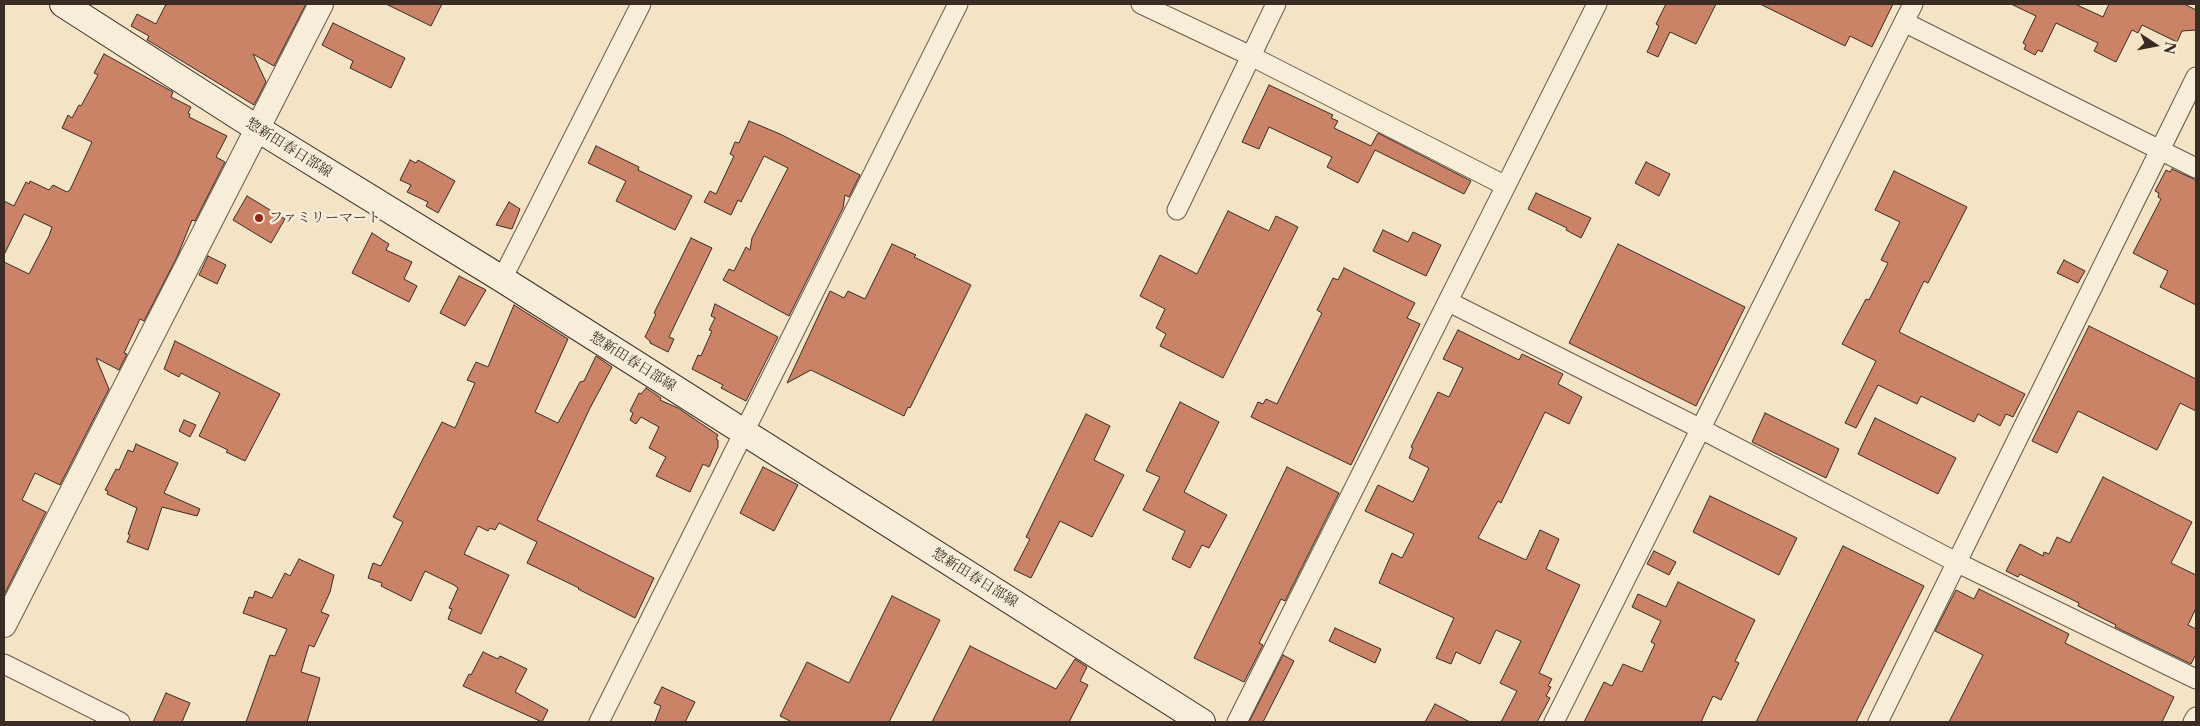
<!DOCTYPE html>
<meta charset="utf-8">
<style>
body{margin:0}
#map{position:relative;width:2200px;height:726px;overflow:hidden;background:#f4e3c4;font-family:"Libre Caslon Text",serif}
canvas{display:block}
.frame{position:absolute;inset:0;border:5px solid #3a2b24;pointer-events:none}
.north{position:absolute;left:2130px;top:20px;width:50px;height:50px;-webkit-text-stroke:4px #f8edd9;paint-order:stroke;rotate:101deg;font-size:14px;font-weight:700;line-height:20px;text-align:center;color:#3a2b24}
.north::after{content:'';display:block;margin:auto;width:18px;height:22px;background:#3a2b24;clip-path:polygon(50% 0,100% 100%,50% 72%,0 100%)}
</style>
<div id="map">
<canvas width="2200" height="726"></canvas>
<div class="frame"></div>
<div class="north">N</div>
</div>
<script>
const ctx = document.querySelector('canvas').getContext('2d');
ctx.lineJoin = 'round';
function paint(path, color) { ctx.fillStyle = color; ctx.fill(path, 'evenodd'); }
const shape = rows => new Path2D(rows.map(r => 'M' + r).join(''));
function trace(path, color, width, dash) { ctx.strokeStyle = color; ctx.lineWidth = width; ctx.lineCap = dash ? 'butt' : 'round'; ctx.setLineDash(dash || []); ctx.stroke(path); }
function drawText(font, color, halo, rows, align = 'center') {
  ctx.font = font + ' "Libre Caslon Text","Noto Serif JP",serif'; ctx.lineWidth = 5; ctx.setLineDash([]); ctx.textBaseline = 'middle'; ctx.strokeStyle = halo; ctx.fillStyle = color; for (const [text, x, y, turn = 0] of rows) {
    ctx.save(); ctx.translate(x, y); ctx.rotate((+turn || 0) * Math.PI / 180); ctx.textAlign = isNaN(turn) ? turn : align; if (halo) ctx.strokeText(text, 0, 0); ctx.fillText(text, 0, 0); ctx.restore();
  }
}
const building = shape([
 [168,4,306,4,274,66,253,54,266,82,254,105,149,41,147,40,149,36,131,26,137,14,156,24,165,6,168,4],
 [386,4,442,4,431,26,386,4],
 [1666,4,1716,4,1696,44,1670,32,1658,57,1647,52,1659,26,1656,24,1666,4],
 [1760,4,1893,4,1872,47,1850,36,1845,46,1760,4],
 [2011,4,2075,4,2103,17,2109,4,2184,4,2196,10,2196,30,2182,31,2177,42,2142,25,2138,33,2132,30,2116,62,2094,51,2098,43,2056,23,2042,52,2038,50,2035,55,2024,49,2026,45,2023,43,2036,16,2011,4],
 [333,23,405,58,391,88,350,68,353,61,322,45,333,23],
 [104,54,173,92,171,97,191,107,188,113,190,114,189,117,227,136,216,157,225,162,195,221,192,220,177,257,144,321,140,319,124,353,127,354,119,370,96,358,109,389,60,485,35,473,22,500,46,512,4,595,4,262,29,274,49,236,52,227,24,214,4,255,4,201,14,206,26,182,29,184,30,181,49,190,53,185,67,192,70,190,92,142,62,128,68,115,72,118,79,105,81,106,98,75,94,73,104,54],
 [1269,85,1333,115,1331,118,1338,121,1334,128,1371,146,1378,133,1471,181,1464,194,1375,150,1358,183,1327,167,1332,157,1269,127,1259,149,1242,142,1269,85],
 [749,121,780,134,860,175,849,197,845,195,843,208,789,316,723,280,729,269,734,271,746,247,750,250,752,238,788,168,764,156,741,202,738,200,731,215,704,202,710,191,716,194,734,156,730,154,735,142,739,143,749,121],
 [596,146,639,167,638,170,692,196,675,230,616,201,626,181,588,163,596,146],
 [410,160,416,163,418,160,455,181,438,213,426,206,428,202,407,192,411,185,400,180,410,160],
 [1646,162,1670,174,1659,196,1635,183,1646,162],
 [2172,169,2196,180,2196,305,2160,287,2168,271,2133,253,2161,199,2158,197,2159,193,2155,191,2166,170,2170,172,2172,169],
 [1894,171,1967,207,1928,283,1924,281,1899,332,2025,394,2013,417,2006,414,2000,426,1978,414,1974,422,1921,396,1917,404,1878,385,1856,428,1845,423,1876,361,1842,344,1866,299,1869,300,1888,263,1881,260,1900,222,1875,210,1894,171],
 [1536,193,1591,218,1581,238,1566,230,1567,228,1528,209,1536,193],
 [247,196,285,219,271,243,233,220,247,196],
 [509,202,520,209,512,229,496,225,509,202],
 [1228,211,1269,231,1276,216,1298,227,1223,378,1160,346,1166,334,1156,328,1165,309,1140,296,1160,255,1197,274,1228,211],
 [1383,230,1408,242,1413,232,1441,245,1426,276,1373,251,1383,230],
 [372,233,389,244,386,250,412,262,404,279,417,286,409,302,352,273,372,233],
 [691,238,712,248,669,337,674,339,668,352,650,343,650,341,645,337,656,314,654,313,691,238],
 [892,244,916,255,914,257,971,285,910,408,908,407,904,416,811,370,787,383,830,291,844,298,848,291,865,299,892,244],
 [1618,244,1745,307,1696,406,1569,343,1618,244],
 [208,256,226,265,217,284,199,275,208,256],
 [2064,260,2085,271,2078,283,2057,273,2064,260],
 [1344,268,1415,303,1407,318,1420,324,1351,465,1251,417,1258,402,1263,404,1266,399,1277,404,1322,313,1317,310,1333,278,1338,280,1344,268],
 [459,276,486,290,465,326,440,313,459,276],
 [715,304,778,337,746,401,721,388,723,385,692,369,698,355,701,356,712,331,709,330,715,318,711,316,715,304],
 [514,305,568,339,535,412,558,423,580,382,584,381,596,356,612,367,590,408,537,520,654,578,635,618,578,589,579,588,527,563,537,542,499,523,495,530,490,528,488,531,478,526,464,554,509,575,481,634,448,619,452,609,449,608,458,588,454,585,425,571,411,601,381,586,382,583,368,578,373,563,381,566,403,522,393,517,442,422,455,428,475,383,467,380,476,362,488,367,514,305],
 [2089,326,2196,379,2196,411,2180,403,2157,450,2078,411,2057,453,2032,441,2089,326],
 [1458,330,1519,360,1522,354,1563,374,1558,384,1582,397,1569,424,1545,412,1501,503,1498,501,1478,538,1526,560,1540,530,1559,539,1546,569,1580,585,1539,673,1552,679,1548,686,1551,687,1546,696,1550,698,1537,722,1501,722,1517,691,1500,683,1521,641,1496,630,1480,664,1456,652,1451,664,1436,658,1454,618,1379,583,1392,553,1402,558,1414,534,1365,511,1378,485,1413,502,1429,468,1409,458,1413,448,1411,447,1438,392,1449,397,1463,368,1443,359,1458,330],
 [175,341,280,394,245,461,226,452,228,450,199,436,220,393,181,373,179,377,164,369,175,341],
 [646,388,661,398,660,400,678,408,718,435,716,439,718,440,718,447,709,467,703,464,690,492,656,476,666,457,649,448,659,427,641,417,636,424,630,420,633,413,630,411,639,393,641,394,646,388],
 [1180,402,1219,422,1184,492,1227,515,1209,548,1202,545,1190,568,1172,559,1185,531,1143,510,1160,477,1146,471,1180,402],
 [1765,413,1839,449,1826,478,1752,442,1765,413],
 [1086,414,1110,426,1094,460,1124,475,1092,537,1060,521,1031,578,1014,570,1030,539,1026,537,1086,414],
 [1875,418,1956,458,1938,494,1858,454,1875,418],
 [184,420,196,425,190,437,179,431,184,420],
 [136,444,178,463,164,493,200,509,197,516,162,507,148,550,127,542,130,535,128,534,137,508,107,494,108,491,105,490,116,469,119,470,128,450,133,452,136,444],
 [763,467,798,485,774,531,740,513,763,467],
 [1287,467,1339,493,1285,601,1281,599,1259,643,1263,645,1244,682,1194,658,1287,467],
 [2103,477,2192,522,2171,563,2196,575,2196,608,2188,625,2196,629,2196,654,2191,664,2115,627,2116,625,2078,606,2079,603,2020,574,2018,577,2006,571,2020,544,2043,556,2044,552,2049,554,2057,537,2070,543,2103,477],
 [1710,496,1797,538,1779,575,1693,532,1710,496],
 [1843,546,1924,586,1856,722,1756,722,1843,546],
 [1654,551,1676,562,1669,575,1647,564,1654,551],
 [299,559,334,575,330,592,321,612,329,615,314,647,309,645,301,672,320,678,307,722,246,722,270,655,275,656,287,629,243,613,249,597,253,598,255,591,272,598,285,573,290,576,299,559],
 [1678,582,1755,620,1735,661,1739,663,1721,700,1713,696,1701,722,1584,722,1604,682,1612,686,1623,664,1642,672,1655,644,1651,642,1661,621,1632,607,1638,594,1666,607,1678,582],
 [1979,589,2069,634,2065,643,2174,697,2162,722,1949,722,1983,655,1935,631,1956,590,1974,599,1979,589],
 [892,596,940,620,889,722,792,722,780,716,807,662,849,683,892,596],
 [1335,628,1381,649,1375,663,1329,641,1335,628],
 [970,646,1056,689,1075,659,1087,667,1080,681,1088,685,1069,722,932,722,970,646],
 [483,652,498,659,500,656,527,669,515,692,548,710,542,722,463,686,469,674,471,675,483,652],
 [1283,655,1294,661,1263,722,1249,722,1283,655],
 [662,687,695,702,685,722,655,722,661,706,654,703,662,687],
 [166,693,190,703,182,722,153,722,166,693],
 [1435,704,1470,722,1425,722,1435,704]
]);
paint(building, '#cb8367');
trace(building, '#3a2b24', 1);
const minor = shape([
 [1141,4,1251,56,1506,186],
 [1904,22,2196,168],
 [1177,210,1276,4],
 [502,279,641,4],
 [1449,302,1701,429,1956,562,2196,679],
 [4,664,120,722],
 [599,722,958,4],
 [1237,722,1597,4],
 [1554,722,1913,4],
 [1878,722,2196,77],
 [2193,722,2196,717]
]);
const tertiary = shape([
 [4,625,321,4]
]);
const secondary = shape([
 [63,4,258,129,502,279,1202,722]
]);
trace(minor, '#68594c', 21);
trace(tertiary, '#68594c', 26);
trace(secondary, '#3a2b24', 28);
trace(minor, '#f8edd9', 19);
trace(tertiary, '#f8edd9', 24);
trace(secondary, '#f8edd9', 26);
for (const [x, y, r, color] of [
 [259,218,5,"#8f2418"]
]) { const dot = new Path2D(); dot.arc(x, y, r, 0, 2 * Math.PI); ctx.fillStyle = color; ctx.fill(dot); trace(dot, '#f8edd9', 2); }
drawText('14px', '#3a2b24', '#f8edd9', [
 ["惣新田春日部線",289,148,32],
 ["惣新田春日部線",633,362,32],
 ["惣新田春日部線",975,578,32]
]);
drawText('14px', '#3a2b24', '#f8edd9', [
 ["ファミリーマート",269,218]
], 'left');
</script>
